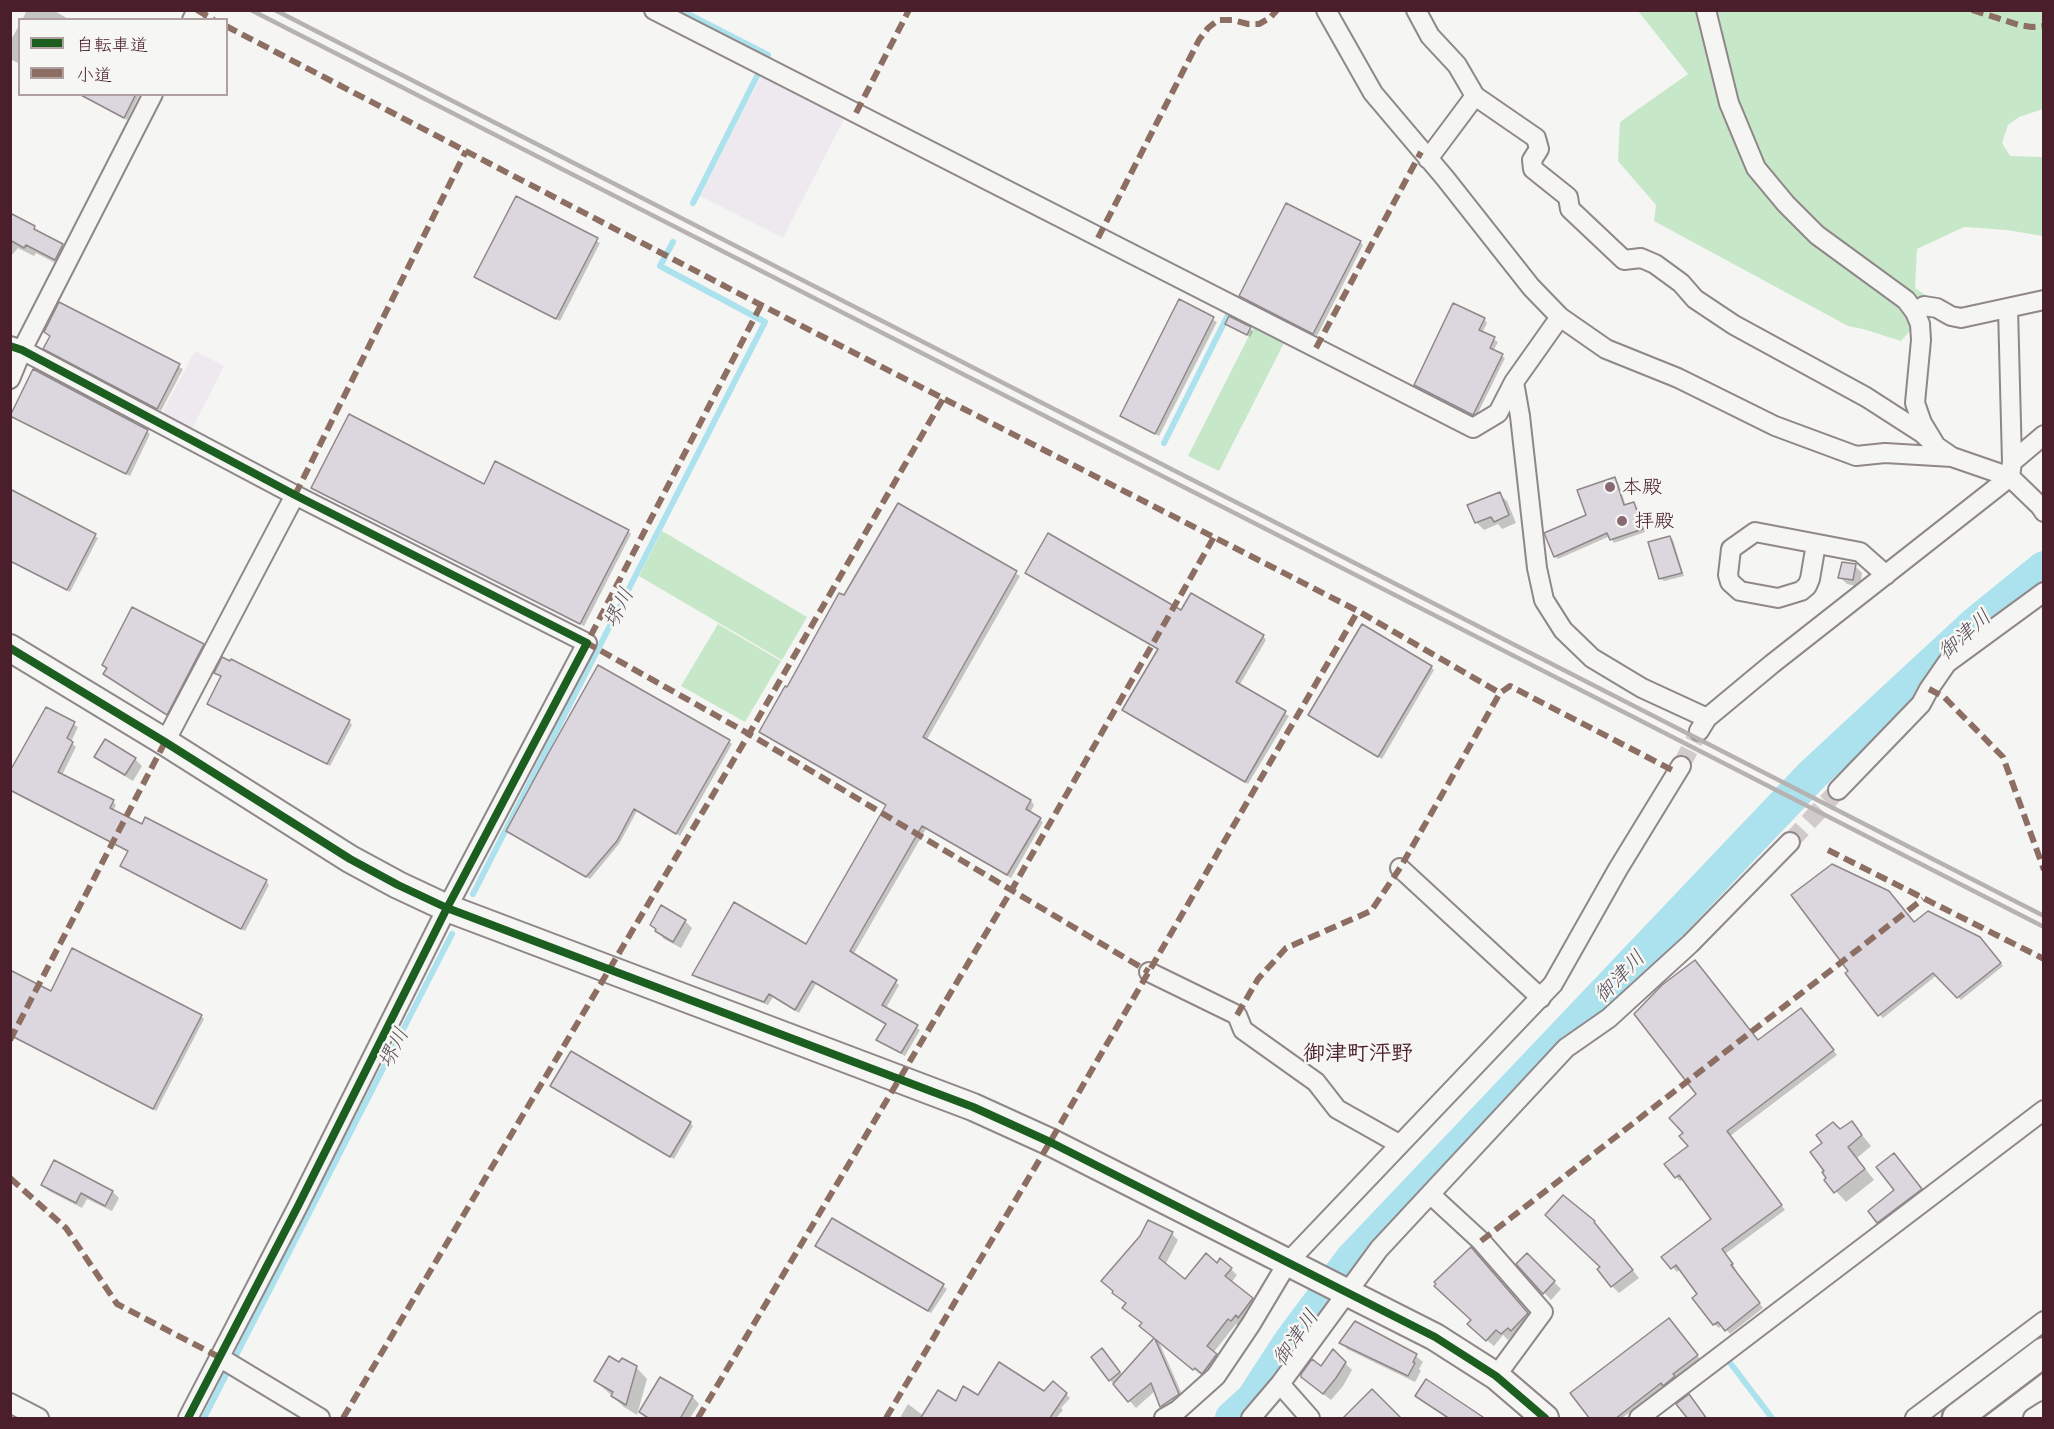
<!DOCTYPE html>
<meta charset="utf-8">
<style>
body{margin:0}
#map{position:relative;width:2054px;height:1429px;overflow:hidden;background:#f5f5f3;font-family:"Comic Neue","Klee One",sans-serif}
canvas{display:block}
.frame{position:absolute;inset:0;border:12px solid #4a1f2b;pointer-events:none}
.legend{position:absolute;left:18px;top:18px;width:210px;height:78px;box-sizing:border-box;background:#f6f6f2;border:2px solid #b1a0a2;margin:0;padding:8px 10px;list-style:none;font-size:18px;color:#4a1f2b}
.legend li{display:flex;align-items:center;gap:12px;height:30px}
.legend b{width:30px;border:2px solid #b1a0a2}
</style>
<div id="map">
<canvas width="2054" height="1429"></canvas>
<div class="frame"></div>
<ul class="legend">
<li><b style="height:8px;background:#1b5e20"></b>自転車道</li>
<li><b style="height:8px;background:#8d6e63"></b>小道</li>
</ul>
</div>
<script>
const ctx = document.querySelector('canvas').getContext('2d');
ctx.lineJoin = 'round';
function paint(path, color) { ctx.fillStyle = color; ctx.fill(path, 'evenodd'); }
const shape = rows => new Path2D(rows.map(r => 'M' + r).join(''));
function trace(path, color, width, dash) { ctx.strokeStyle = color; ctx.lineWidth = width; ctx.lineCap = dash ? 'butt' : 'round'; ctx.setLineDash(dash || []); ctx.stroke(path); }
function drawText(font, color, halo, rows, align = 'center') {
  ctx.font = font + ' "Comic Neue","Klee One",sans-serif'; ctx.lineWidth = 5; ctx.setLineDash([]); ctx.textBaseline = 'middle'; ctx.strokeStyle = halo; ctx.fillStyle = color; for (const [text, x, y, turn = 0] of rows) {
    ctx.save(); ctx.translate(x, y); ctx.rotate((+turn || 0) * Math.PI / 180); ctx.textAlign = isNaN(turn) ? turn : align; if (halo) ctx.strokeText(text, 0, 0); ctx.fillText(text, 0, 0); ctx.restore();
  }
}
paint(shape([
 [762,75,845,117,783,238,700,196],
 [195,351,224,366,191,431,161,415]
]), '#eee9ef');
paint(shape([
 [1638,11,2043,11,2043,109,2019,117,2008,125,2002,143,2010,156,2043,157,2043,236,2007,230,1964,227,1917,249,1915,288,1927,296,1926,313,1901,341,1863,329,1848,326,1654,221,1656,205,1618,161,1620,122,1688,74],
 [1255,324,1286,339,1219,471,1188,456],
 [662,531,807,617,782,660,639,576],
 [718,624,781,661,745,722,681,686]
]), '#c6e8c8');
paint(shape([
 [27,10,53,10,70,20,22,20],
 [20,24,20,64,10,59,10,41],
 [78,94,140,94,127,120],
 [516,198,600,243,560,321,475,277],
 [10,215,62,246,72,255,65,268,36,253,34,256,18,248,10,257],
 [1360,242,1363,245,1317,336,1240,295],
 [1180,302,1217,322,1159,436,1122,416],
 [60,304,183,369,161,411,48,352,51,337,45,332],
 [1484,319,1487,323,1482,333,1498,342,1493,351,1505,358,1476,417,1416,385],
 [1227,323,1250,328,1253,332,1250,337],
 [15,418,147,431,150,434,130,476],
 [1614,479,1618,482,1626,506,1633,504,1637,507,1645,532,1614,543,1610,536,1558,559,1555,556],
 [484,486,628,531,631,534,584,626,316,491],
 [10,491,98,538,70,592,10,561],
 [1499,494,1507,501,1516,523,1502,529,1498,524,1484,530,1476,522],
 [899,505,1020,576,926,741,1031,801,1034,805,1030,813,1043,822,1011,878,926,829,853,955,899,985,886,1008,920,1030,905,1056,882,1043,887,1025,816,984,799,1013,773,997,768,1005,697,978,694,975,806,946,887,806,765,735,787,689,845,597],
 [1670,537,1673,540,1684,576,1664,581,1660,578],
 [1855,566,1862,573,1860,587,1847,584,1840,577],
 [1182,612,1263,636,1266,640,1239,686,1289,716,1248,784,1124,710],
 [203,646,206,649,170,717,109,677,108,669,103,665],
 [1431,667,1434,670,1382,759,1309,715],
 [216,672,349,721,352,725,330,766,212,707,209,703,222,677],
 [46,709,78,727,71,742,76,747,62,775,113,802,116,805,113,811,266,881,269,885,245,931,126,869,122,866,129,852,10,791,10,775],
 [729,741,732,744,680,836,637,811,619,844,590,879,508,831],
 [96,756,135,759,142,766,133,781,104,764],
 [685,921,692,928,681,948,664,939,652,925],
 [1915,924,1983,942,2003,966,1961,1000,1937,975,1883,1018,1880,1015],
 [10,971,51,993,201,1016,204,1019,156,1111,10,1036],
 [1807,1017,1837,1055,1730,1136,1785,1210,1725,1254,1736,1269,1734,1270,1763,1308,1730,1334,1722,1325,1719,1328,1714,1324,1699,1294,1681,1269,1677,1272,1663,1257,1713,1219,1683,1179,1680,1181,1676,1177,1690,1146,1759,1042],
 [555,1089,690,1123,693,1126,674,1159],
 [1852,1123,1871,1146,1857,1158,1874,1180,1846,1202,1826,1180,1840,1131],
 [1894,1155,1928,1197,1886,1229,1878,1222,1896,1191],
 [43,1185,113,1192,119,1198,112,1211,87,1199,82,1208,49,1191],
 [1564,1197,1601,1229,1600,1230,1639,1278,1619,1293,1612,1286],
 [832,1220,943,1286,947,1289,931,1313,820,1249],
 [1172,1234,1178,1240,1165,1265,1185,1282,1217,1265,1231,1269,1237,1275,1231,1283,1259,1306,1239,1326,1236,1324,1213,1353,1223,1361,1209,1379,1202,1373,1201,1375,1159,1342,1185,1401,1168,1413,1162,1406,1155,1391,1136,1408,1110,1380,1093,1357,1102,1350,1123,1375,1155,1339,1143,1324,1131,1314,1127,1304,1114,1293],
 [1477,1255,1534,1320,1519,1337,1515,1333,1508,1340,1503,1335,1494,1346,1476,1331,1473,1321],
 [1527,1255,1561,1289,1551,1300,1518,1264],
 [1672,1323,1700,1359,1675,1378,1677,1380,1667,1388,1665,1386,1622,1418,1596,1418],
 [1341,1342,1416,1356,1423,1362,1419,1369,1421,1371,1415,1382,1347,1349],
 [1336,1354,1352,1370,1343,1386,1331,1400,1310,1384,1321,1368],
 [619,1364,636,1367,647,1379,637,1415,624,1407,596,1381],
 [660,1379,693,1397,699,1404,690,1418,647,1418,641,1412],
 [1045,1393,1066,1394,1070,1398,1061,1408,1063,1410,1057,1417,1059,1418,900,1418,908,1404,924,1416,978,1397],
 [1417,1396,1483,1418,1443,1418,1445,1416]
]), '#0003');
trace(shape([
 [680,10,768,55,765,61],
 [693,203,758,74],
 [1164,443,1230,311],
 [473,894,765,322,660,266,673,242],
 [1732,1357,1728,1360,1772,1418],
 [204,1418,452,934]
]), '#ace1ee', 6);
trace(shape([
 [1232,1418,1253,1399,1290,1342,1352,1259,1733,858,1812,775,1975,624,2044,568]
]), '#ace1ee', 34);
const building = shape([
 [79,94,136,94,124,118,79,94],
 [516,196,598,238,556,319,474,277,516,196],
 [1286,203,1361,241,1313,334,1239,296,1286,203],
 [10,213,35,226,34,229,63,244,55,260,26,245,24,248,10,240,10,213],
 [1179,299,1214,317,1155,434,1120,416,1179,299],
 [59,302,180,364,157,409,43,349,50,336,44,332,59,302],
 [1453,303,1485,318,1479,330,1495,337,1490,348,1503,354,1473,415,1414,385,1453,303],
 [1229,316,1251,327,1247,335,1225,324,1229,316],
 [33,369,148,430,126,474,10,416,33,369],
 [349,414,484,484,495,461,629,530,580,624,311,488,349,414],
 [1615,477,1624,505,1634,502,1643,529,1610,540,1607,533,1554,557,1544,533,1586,515,1577,490,1615,477],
 [10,489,96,534,67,590,10,561,10,489],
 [1500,492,1509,515,1494,522,1491,517,1475,523,1467,505,1500,492],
 [898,503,1017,571,923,737,1031,800,1026,809,1041,818,1007,875,922,826,850,951,897,980,882,1005,918,1025,901,1053,876,1040,886,1024,812,981,795,1010,769,994,764,1002,692,975,734,902,806,944,886,805,759,732,785,686,787,687,839,593,844,595,898,503],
 [1048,533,1181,610,1191,593,1264,635,1236,682,1286,711,1245,782,1122,710,1158,649,1025,573,1048,533],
 [1670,536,1682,573,1659,579,1648,542,1670,536],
 [1842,562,1856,564,1853,580,1838,578,1842,562],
 [132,607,204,644,167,715,103,674,107,668,102,665,132,607],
 [1362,624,1432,666,1378,757,1308,715,1362,624],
 [222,657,230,661,231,659,350,720,327,764,207,704,221,676,214,673,222,657],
 [598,665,730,740,676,834,634,809,617,841,586,877,506,831,548,754,598,665],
 [46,707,75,722,67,738,73,742,58,772,114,800,110,808,142,824,145,817,267,880,241,929,120,866,128,851,10,790,10,771,46,707],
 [105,739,136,758,125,775,94,757,105,739],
 [1832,864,1889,891,1914,922,1928,911,1980,937,2001,963,1957,998,1933,973,1878,1016,1845,973,1848,971,1791,895,1832,864],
 [661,905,686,920,673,942,655,931,656,929,650,925,661,905],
 [72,948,202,1015,153,1109,10,1035,10,970,51,991,72,948],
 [1695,960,1758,1040,1801,1008,1834,1050,1727,1131,1782,1205,1722,1249,1733,1264,1731,1265,1760,1303,1725,1331,1718,1322,1713,1325,1692,1298,1697,1294,1676,1265,1671,1269,1661,1257,1711,1219,1679,1175,1675,1178,1664,1164,1688,1146,1679,1136,1683,1133,1669,1118,1696,1094,1634,1014,1662,985,1695,960],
 [571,1051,691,1122,670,1157,550,1086,571,1051],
 [1852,1121,1862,1135,1848,1147,1865,1169,1834,1193,1824,1180,1826,1178,1822,1172,1824,1171,1810,1152,1822,1143,1816,1135,1833,1122,1840,1129,1852,1121],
 [1894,1153,1922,1189,1877,1223,1868,1211,1894,1190,1876,1167,1894,1153],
 [54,1160,113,1191,105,1206,81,1193,76,1203,41,1185,54,1160],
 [1563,1195,1595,1221,1594,1222,1633,1270,1611,1287,1597,1269,1600,1267,1545,1215,1563,1195],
 [832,1218,944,1284,928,1311,815,1246,832,1218],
 [1148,1220,1173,1232,1159,1258,1185,1279,1206,1253,1217,1263,1220,1258,1232,1268,1225,1276,1253,1298,1238,1318,1236,1315,1231,1321,1228,1319,1207,1346,1217,1354,1202,1374,1195,1368,1193,1370,1155,1339,1179,1394,1160,1407,1151,1383,1128,1402,1113,1384,1154,1338,1139,1326,1142,1323,1122,1308,1126,1303,1112,1293,1113,1291,1101,1281,1140,1236,1148,1220],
 [1471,1247,1528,1313,1511,1331,1508,1328,1501,1334,1496,1330,1486,1341,1467,1324,1471,1320,1434,1286,1436,1284,1434,1282,1471,1247],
 [1527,1253,1555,1281,1543,1294,1516,1264,1527,1253],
 [1669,1318,1698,1355,1673,1374,1675,1376,1663,1386,1661,1383,1615,1419,1590,1419,1570,1393,1669,1318],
 [1355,1321,1417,1354,1413,1362,1415,1363,1408,1376,1339,1343,1355,1321],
 [1102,1348,1120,1372,1109,1381,1091,1357,1102,1348],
 [1333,1349,1346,1362,1336,1378,1323,1394,1301,1377,1301,1374,1312,1359,1321,1366,1333,1349],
 [609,1356,619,1362,622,1358,637,1366,626,1405,611,1396,613,1392,594,1381,609,1356],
 [999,1362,1044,1391,1053,1381,1067,1393,1049,1419,920,1419,938,1390,956,1401,963,1386,978,1395,999,1362],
 [660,1377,693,1396,680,1419,650,1419,639,1412,660,1377],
 [1426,1379,1486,1419,1450,1419,1415,1396,1426,1379],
 [1372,1389,1402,1419,1342,1419,1372,1389],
 [1689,1394,1707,1419,1688,1419,1676,1404,1689,1394]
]);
paint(building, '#dcd6de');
trace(building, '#8f8788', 1.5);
trace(shape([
 [1681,766,1699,731],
 [1790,842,1838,790]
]), '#d3cacb', 18, [18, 9]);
const street = shape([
 [654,10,1473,428,1498,413,1514,382,1560,317,1606,349,1678,378,1775,426,1856,456,1885,453,1952,457],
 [1326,10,1373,93,1445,178,1531,287,1560,317],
 [1416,10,1430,36,1457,65,1475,96,1536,138,1539,149,1532,160,1533,169,1568,197,1570,209,1624,260,1641,258,1655,264,1681,283,1695,299,1734,325,1866,397,1922,433,1936,446],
 [1706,10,1729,103,1756,168,1786,204,1817,235,1906,300,1915,312,1920,324,1921,340,1915,403,1922,423,1936,446,1952,457,2010,477,2040,506,2044,512],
 [192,20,197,10],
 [1428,159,1475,96],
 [2008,308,2012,462],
 [1915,312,1924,306,1937,308,1951,316,1961,318,2044,300],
 [10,346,22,350,295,495,587,643,447,908,298,1206,188,1418],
 [10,379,22,350,153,94],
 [1514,382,1520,416,1537,568,1544,600,1563,630,1592,658,1642,688,1707,718],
 [1816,544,1810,579,1807,586,1801,591,1778,598,1740,591,1730,582,1728,575,1731,549,1755,532,1860,552,1886,575],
 [1699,731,1707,718,1772,664,2010,477,2012,462,2044,435],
 [165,742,295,495],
 [1838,790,1921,704,1929,689,1947,663,2044,592],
 [1400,868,1541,998],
 [1149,972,1237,1015,1243,1030,1316,1082,1337,1109,1399,1144],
 [1431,1195,1481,1241,1543,1312,1496,1376],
 [219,1357,320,1418],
 [1280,1384,1310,1418],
 [10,1403,39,1418],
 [1164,1418,1178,1410,1216,1376,1251,1324,1288,1262,1553,984,1618,869,1681,766],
 [1251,1418,1280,1384,1379,1249,1566,1048,1609,1018,1690,944,1790,842],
 [1639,1418,2044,1110],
 [1915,1418,2044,1321],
 [2033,1418,2044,1411]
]);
const secondary = shape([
 [10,648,165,742,350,859,398,885,447,908,973,1107,1050,1142,1435,1337,1496,1376,1545,1418]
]);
const primary = shape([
 [1957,1418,2044,1352]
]);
trace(street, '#8f8788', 22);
trace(secondary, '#8f8788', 30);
trace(primary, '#8f8788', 33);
trace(street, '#f5f5f3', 18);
trace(secondary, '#f5f5f3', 26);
trace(primary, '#f5f5f3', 28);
trace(shape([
 [251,10,2044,927],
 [275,10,2044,916]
]), '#b6b2b2', 4.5);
trace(shape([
 [197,10,214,20],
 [1972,10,2019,25,2032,27,2044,26],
 [226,26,761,305,1358,611,1500,693],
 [856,113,909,10],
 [1098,238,1199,40,1208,28,1218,20,1232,20,1248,24,1259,24,1270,18,1277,10],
 [761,305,587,643,749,734,1149,972],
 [1316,348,1421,152],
 [295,495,466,151],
 [1929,689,1944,697,2003,757,2044,870],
 [1828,850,2044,959],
 [1237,1015,1258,979,1286,948,1371,911,1400,868,1500,693,1510,686,1676,772],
 [10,1040,165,742],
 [10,1178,66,1228,117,1304,219,1357],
 [1481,1241,1923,899],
 [343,1418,749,734,944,397],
 [698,1418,1011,891,1214,537],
 [886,1418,1050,1142,1358,611]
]), '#8d6e63', 6, [12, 6]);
trace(shape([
 [10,346,22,350,295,495,587,643,447,908,298,1206,188,1418],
 [10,648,165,742,350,859,398,885,447,908,973,1107,1050,1142,1435,1337,1496,1376,1545,1418]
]), '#1b5e20', 8);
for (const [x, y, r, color] of [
 [1610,487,6,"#866a71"],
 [1622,521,6,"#866a71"]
]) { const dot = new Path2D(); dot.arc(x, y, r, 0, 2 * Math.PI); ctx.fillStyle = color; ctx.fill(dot); trace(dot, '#f6f6f2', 2); }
drawText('20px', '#4a1f2b', '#f6f6f2', [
 ["本殿",1622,487],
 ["拝殿",1634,521]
], 'left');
drawText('italic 21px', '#5a4d5b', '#f6f6f2', [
 ["堺川",619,608,-63],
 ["御津川",1965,635,-42],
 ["御津川",1620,977,-46],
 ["堺川",394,1048,-63],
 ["御津川",1296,1338,-55]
]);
drawText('bold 22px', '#4a1f2b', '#f6f6f2', [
 ["御津町泙野",1358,1054]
]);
</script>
